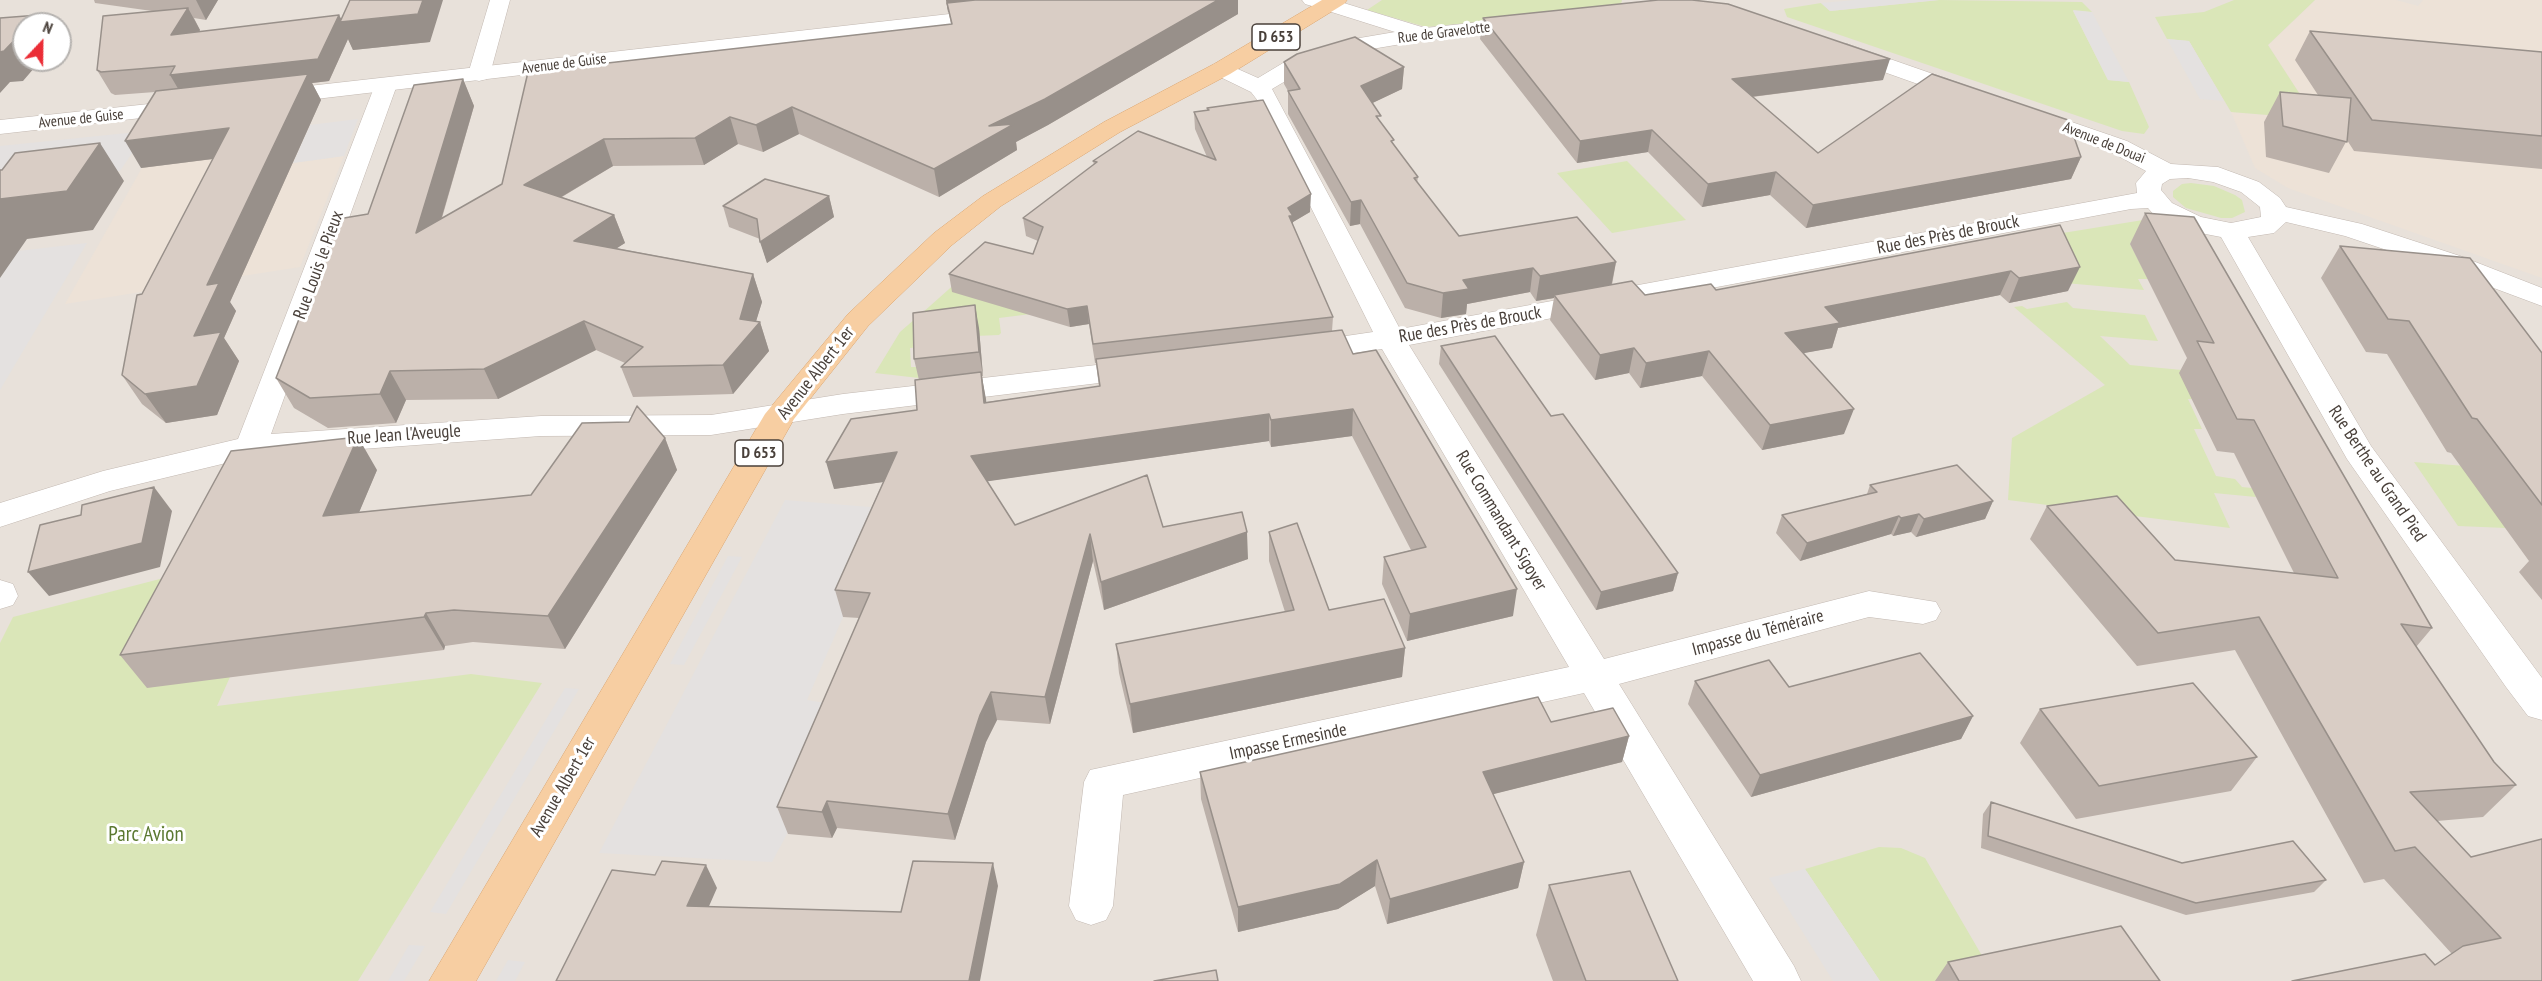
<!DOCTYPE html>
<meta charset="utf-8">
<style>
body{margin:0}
#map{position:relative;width:2542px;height:981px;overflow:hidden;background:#f5f0ec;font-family:"PT Sans Narrow",sans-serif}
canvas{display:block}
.north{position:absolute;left:12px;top:12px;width:60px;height:60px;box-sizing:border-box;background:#fff;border:2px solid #b6b3b0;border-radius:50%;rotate:22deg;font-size:16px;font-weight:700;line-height:24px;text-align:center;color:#49403a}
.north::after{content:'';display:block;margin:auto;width:21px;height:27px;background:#eb2d36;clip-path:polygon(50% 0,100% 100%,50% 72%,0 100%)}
</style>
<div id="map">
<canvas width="2542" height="981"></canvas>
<div class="north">N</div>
</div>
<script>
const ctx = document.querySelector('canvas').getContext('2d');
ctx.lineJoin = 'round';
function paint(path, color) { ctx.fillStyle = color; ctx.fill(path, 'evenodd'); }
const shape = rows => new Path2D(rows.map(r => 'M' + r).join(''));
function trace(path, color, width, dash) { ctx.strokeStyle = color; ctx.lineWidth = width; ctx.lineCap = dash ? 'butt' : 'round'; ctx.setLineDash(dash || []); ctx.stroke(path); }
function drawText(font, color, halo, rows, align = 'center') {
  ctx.font = font + ' "PT Sans Narrow",sans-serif'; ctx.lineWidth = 6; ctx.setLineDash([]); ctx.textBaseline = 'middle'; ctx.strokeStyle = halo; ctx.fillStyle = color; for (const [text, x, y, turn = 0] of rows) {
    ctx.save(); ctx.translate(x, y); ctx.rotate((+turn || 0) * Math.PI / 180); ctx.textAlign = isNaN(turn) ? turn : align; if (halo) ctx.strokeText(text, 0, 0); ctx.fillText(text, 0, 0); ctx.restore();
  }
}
paint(shape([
 [0,0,2542,0,2542,981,0,981],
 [24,24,60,24,60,60,24,60]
]), '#e8e1da');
paint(shape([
 [2315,0,2396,0,2418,6,2423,0,2542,0,2542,278,2288,188,2255,168,2231,112,2315,119,2268,45],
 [310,125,293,163,344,156,300,267,65,304,156,143]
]), '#ede2d7');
paint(shape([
 [1382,0,1622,0,1620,9,1426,27,1367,10],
 [1939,0,2082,2,2092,12,2073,11,2108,80,2129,82,2149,127,2144,134,2122,131,1787,17,1784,9,1821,3,1830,11],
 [2234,0,2315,0,2268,45,2316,119,2231,112,2189,41,2167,39,2155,17,2204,12],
 [1627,161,1686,220,1612,233,1557,173],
 [2191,183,2214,186,2235,195,2242,200,2245,212,2232,218,2221,218,2186,208,2173,197,2173,191,2182,184],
 [2143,220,2130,244,2148,279,2138,279,2144,290,2065,283,2038,237],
 [957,282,1055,311,999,318,1001,333,999,335,975,336,921,314],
 [2067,302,2073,308,2145,315,2158,341,2100,336,2130,365,2192,371,2207,400,2188,399,2202,429,2194,429,2216,476,2235,479,2242,487,2252,488,2256,497,2214,493,2230,528,2008,500,2012,438,2105,385,2014,307,2022,306,2027,309],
 [916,318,919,347,910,348,911,367,919,367,919,378,875,373,900,332],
 [2414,462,2542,472,2506,528,2458,526],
 [210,566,230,677,217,706,471,674,542,683,358,981,0,981,0,643,13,617],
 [1879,847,1901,848,1925,858,1995,978,1982,981,1880,981,1805,869]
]), '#dae6b8');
paint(shape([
 [1856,0,1939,0,1830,11,1821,3],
 [2073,10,2092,12,2129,82,2108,80],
 [2167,39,2189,41,2224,101,2200,99],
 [358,119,344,156,293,163,310,125],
 [147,131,120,171,0,184,0,146],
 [87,243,0,390,0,278,18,251],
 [785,500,882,508,843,617,807,700,842,706,787,834,772,862,599,853],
 [728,556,742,557,684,665,670,664],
 [565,688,579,689,446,914,430,912],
 [1805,869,1880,981,1833,981,1769,878],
 [409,945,425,946,404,981,388,981],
 [508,960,525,962,515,981,496,981]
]), '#e4e1e0');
const minor = shape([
 [490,0,510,0,490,74,487,79,479,81,471,79,468,74,490,0],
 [1334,0,1425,28,1527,17,1535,18,1538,23,1535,28,1527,29,1425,40,1354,52,1304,70,1272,89,1400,329,2137,193,2136,183,2146,171,2109,151,2023,120,2019,115,2023,110,2031,108,2127,141,2171,164,2218,167,2259,182,2280,198,2286,207,2362,224,2460,256,2542,288,2542,306,2440,268,2345,236,2286,222,2274,233,2248,237,2371,446,2542,678,2542,720,2528,716,2506,687,2347,459,2221,237,2185,230,2154,215,2148,208,2131,209,1409,345,1604,659,1869,591,1936,602,1941,611,1936,620,1923,624,1869,617,1619,684,1794,966,1801,981,1753,981,1584,693,1123,795,1113,906,1106,920,1091,925,1076,920,1069,906,1084,782,1090,770,1569,667,1382,349,1305,360,1295,357,1290,351,1295,345,1305,342,1373,332,1258,101,1251,92,1214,74,1211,69,1214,64,1222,62,1258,78,1288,60,1342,41,1395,32,1322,9,1319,5,1322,1,1334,0],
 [2188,178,2213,182,2241,192,2260,207,2261,217,2231,223,2201,217,2172,203,2161,190,2162,184,2170,179,2188,178],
 [1847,44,1976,89,1980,94,1976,99,1960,99,1839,56,1836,51,1839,46,1847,44],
 [386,78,394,80,397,85,271,434,541,416,711,415,843,394,1140,360,1151,362,1155,369,1151,376,1140,378,843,414,711,435,541,436,251,457,110,491,0,527,0,503,103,471,238,439,375,85,378,80,386,78],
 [0,580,13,584,18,596,13,605,0,609,0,580]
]);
const tertiary = shape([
 [1302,0,1334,0,1339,5,1336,9,1329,11,1305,4,1302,0],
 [994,9,1001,11,1005,15,1001,19,273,104,265,102,261,97,265,92,273,90,994,9],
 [186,100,194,102,198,107,194,112,0,134,0,120,186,100]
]);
const primary = shape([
 [1322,0,1347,0,1344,4,1230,74,1120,132,1001,206,952,245,868,326,794,419,476,981,429,981,765,414,848,314,934,233,983,196,1104,122,1214,64,1322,0]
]);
trace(minor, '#c3b9b2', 1);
trace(tertiary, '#c3b9b2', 1);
trace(primary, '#dca772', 1);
paint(minor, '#fff');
paint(tertiary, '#fff');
paint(primary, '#f7cea2');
paint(shape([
 [94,0,218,0,206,20,194,18,200,30,199,32,339,15,341,20,430,42,353,50,348,39,329,81,312,83,321,100,230,302,236,311,224,338,239,361,217,415,166,423,142,404,122,375,142,294,213,159,141,168,155,92,115,95,111,93,97,70,152,11,95,3],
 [946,0,1238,0,1238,14,1048,125,1016,142,1017,150,939,197,799,134,763,152,738,144,704,165,613,166,562,197,614,215,625,243,616,248,753,274,762,302,756,321,760,322,769,351,733,394,633,397,621,367,625,363,596,350,498,399,406,400,396,423,328,428,294,408,276,378,368,214,463,79,474,106,442,218,502,184,528,72,951,24],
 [1483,18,1883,80,1752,97,1818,153,2081,157,2071,179,1806,228,1770,195,1702,207,1648,152,1577,163,1480,39],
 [2310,31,2542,52,2542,169,2354,151,2347,140,2329,173,2266,157,2264,122,2280,92,2318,95,2295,60],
 [1284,62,1404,67,1402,89,1372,103,1380,122,1394,145,1418,177,1417,183,1459,236,1616,262,1612,285,1645,295,1716,290,2060,225,2068,291,2009,303,2000,295,1838,328,1832,348,1803,353,1844,434,1762,450,1702,376,1640,388,1629,373,1595,380,1550,320,1554,298,1536,301,1530,292,1467,304,1466,314,1441,318,1405,308,1360,224,1350,226,1288,114,1288,91,1284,84],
 [1207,108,1310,212,1293,222,1293,225,1333,317,1332,331,1353,354,1513,616,1407,641,1382,584,1384,557,1411,550,1352,436,1271,447,1269,441,987,481,1015,525,1163,527,1248,559,1104,610,1093,561,1050,724,997,720,986,742,955,840,837,828,832,838,788,834,777,807,859,618,843,617,835,590,883,482,834,489,917,410,919,380,914,359,979,328,983,376,982,376,986,402,1099,387,1096,363,1095,363,1089,324,1070,327,952,292,949,274,1033,254,1038,241,1026,236,1023,218,1094,165,1093,161,1207,157,1195,129,1194,112,1208,111],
 [829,196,834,217,767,263,760,239,729,227,723,206],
 [2145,213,2432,628,2416,647,2494,762,2516,785,2483,817,2437,821,2542,981,2435,965,2452,954,2384,879,2364,883,2235,650,2137,666,2030,539,2047,506,2175,560,2294,573,2234,453,2217,451,2179,373,2187,358,2130,244],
 [2340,246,2542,353,2542,600,2519,572,2529,561,2451,453,2447,452,2387,354,2366,352,2321,278],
 [1441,346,1551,416,1678,573,1673,591,1596,610,1439,364],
 [665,438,677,470,565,649,473,642,445,646,444,650,147,688,120,655,377,470,359,512,531,495],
 [1870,485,1993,501,1985,519,1916,537,1911,532,1893,536,1891,534,1800,561,1776,533,1782,515,1867,494],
 [1269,532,1329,610,1405,648,1402,677,1133,733,1119,673,1116,644,1285,612,1269,561],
 [1695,681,1789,687,1973,716,1961,739,1751,797,1688,704],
 [2040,709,2257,757,2231,791,2076,819,2020,743],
 [1551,722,1629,736,1622,762,1493,794,1524,862,1518,888,1387,924,1375,886,1338,909,1238,932,1201,799,1200,772],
 [1991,802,2182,863,2326,880,2314,892,2186,915,1981,848,1983,814],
 [1549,885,1678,981,1553,981,1536,935],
 [1948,962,2160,981,1935,981]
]), '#bbb0a9');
paint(shape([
 [196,0,218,0,206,20],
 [423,0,443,0,430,42,353,50,348,39,329,81,312,83,321,100,230,302,236,311,224,338,239,361,217,415,166,423,145,394,194,336,207,285,303,84,183,97,170,75,339,15,343,22],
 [946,0,1051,0,948,12],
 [1218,0,1238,0,1238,14,1048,125,1016,142,1017,150,939,197,934,169,989,126],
 [188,8,200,30,183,57,171,35],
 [39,15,45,24,30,24],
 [24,30,24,60,41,60,23,81,10,82,0,93,0,52],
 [1890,59,1883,80,1726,100,1732,79],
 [1404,67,1402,89,1360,109,1361,86],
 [463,79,474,106,429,261,416,233],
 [792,107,799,134,763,152,756,125],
 [730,117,738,144,704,165,695,138],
 [229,128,244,155,141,168,125,141],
 [1652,130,1648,152,1577,163,1580,141],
 [604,139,613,166,536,212,524,185],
 [100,143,124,181,93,230,27,239,0,278,0,199],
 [2081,157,2071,179,1806,228,1813,205],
 [1776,172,1770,195,1702,207,1708,184],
 [1311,194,1310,212,1293,222,1292,233,1289,225,1288,208],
 [829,196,834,217,767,263,760,242],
 [1361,200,1360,224,1350,226,1351,202],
 [614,215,625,243,585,269,574,241],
 [1616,262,1611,287,1554,295,1554,298,1536,301,1540,276],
 [2080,267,2068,291,2009,303,2019,278],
 [1533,268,1530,292,1467,304,1466,314,1441,318,1443,293,1463,280],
 [2011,271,2000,295,1838,328,1832,348,1777,358,1785,333,1825,307],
 [753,274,762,302,754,328,760,322,769,351,733,394,723,365,740,319],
 [975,305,979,328,983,376,979,352],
 [1087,306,1089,324,1070,327,1067,309],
 [584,321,596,350,498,399,484,369],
 [1634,348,1629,373,1595,380,1600,355],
 [1709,351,1702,376,1640,388,1646,363],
 [390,371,406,400,396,423,380,394],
 [981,372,986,399,989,430,984,403],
 [1353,409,1352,436,1271,447,1271,420],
 [1854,409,1844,434,1762,450,1770,425],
 [1269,414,1269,441,976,483,971,456],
 [358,437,377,470,344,548,323,516],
 [665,438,677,470,565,649,548,616],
 [897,452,904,479,834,489,826,462],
 [154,487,172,511,160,567,49,596,28,572],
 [1993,501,1985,519,1916,537,1924,519],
 [1919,514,1911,532,1893,536,1901,518],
 [1899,516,1891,534,1800,561,1807,543],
 [1247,532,1248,559,1104,610,1101,582],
 [1090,534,1093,561,1050,724,1045,697],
 [1678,573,1673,591,1596,610,1601,592],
 [1517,589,1513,616,1407,641,1410,614],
 [426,613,445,646,444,650,424,617],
 [1405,648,1402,677,1133,733,1130,704],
 [991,692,997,720,986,742,955,840,948,814,980,715],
 [1973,716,1961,739,1751,797,1760,775],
 [1629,736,1622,762,1478,798,1483,772],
 [827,801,837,828,832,838,822,812],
 [1377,860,1375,886,1338,909,1238,932,1238,907],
 [1524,862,1518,888,1387,924,1390,899],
 [993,863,998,886,980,981,969,981],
 [706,865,717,888,699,929,687,906]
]), '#98908a');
const building = shape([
 [350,0,423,0,418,14,340,22,350,0],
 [975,0,1218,0,1045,99,989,126,1014,124,934,169,792,107,756,125,730,117,695,138,604,139,524,185,614,215,574,241,753,274,740,319,760,322,723,365,621,367,643,347,584,321,484,369,390,371,380,394,310,398,276,378,338,219,368,214,414,85,463,79,416,233,502,184,528,72,952,24,947,3,975,0],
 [1658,0,1692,0,1728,4,1890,59,1732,79,1818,153,1932,74,2068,120,2081,157,1813,205,1776,172,1708,184,1652,130,1580,141,1483,18,1658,0],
 [188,8,171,35,339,15,318,59,170,75,175,66,101,72,97,70,103,16,188,8],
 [39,15,30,24,24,24,24,30,4,51,0,52,0,18,39,15],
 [2310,31,2542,52,2542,136,2372,120,2310,31],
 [1355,37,1404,67,1361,86,1381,116,1376,116,1394,140,1391,141,1418,177,1414,178,1459,236,1577,217,1616,262,1540,276,1533,268,1463,280,1469,289,1443,293,1407,283,1361,200,1351,202,1288,91,1300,89,1284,62,1297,54,1355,37],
 [308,74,207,285,219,283,194,336,221,332,197,386,145,394,122,375,137,295,142,294,229,128,125,141,156,91,308,74],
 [2280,92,2351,98,2347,142,2283,126,2280,92],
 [1263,100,1311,194,1288,208,1293,216,1289,216,1333,317,1093,344,1087,306,1067,309,949,274,985,242,1033,254,1043,227,1023,218,1097,162,1093,161,1138,131,1216,160,1194,112,1209,110,1207,108,1263,100],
 [100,143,67,191,0,199,0,170,2,170,15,153,100,143],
 [765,179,829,196,760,242,757,219,723,206,765,179],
 [2145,213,2194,217,2432,628,2401,624,2494,762,2516,785,2410,792,2471,857,2542,839,2542,981,2292,981,2425,954,2435,965,2463,946,2501,938,2415,847,2395,851,2259,617,2158,633,2047,506,2117,496,2175,560,2338,578,2254,420,2237,419,2197,341,2214,343,2145,213],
 [2060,225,2080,267,2019,278,2011,271,1825,307,1840,323,1785,333,1854,409,1770,425,1709,351,1646,363,1634,348,1600,355,1554,295,1632,281,1645,295,1711,284,1716,290,2060,225],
 [2340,246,2470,258,2542,353,2542,505,2477,419,2472,418,2409,321,2388,319,2340,246],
 [975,305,979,352,914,359,913,313,975,305],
 [1342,330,1353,354,1376,350,1517,589,1410,614,1384,557,1426,547,1353,409,1271,420,1269,414,971,456,1015,525,1147,475,1163,527,1242,512,1247,532,1101,582,1090,534,1045,697,991,692,980,715,948,814,827,801,822,812,777,807,870,593,835,590,897,452,826,462,851,419,917,410,915,380,981,372,984,403,1100,386,1096,359,1342,330],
 [1495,336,1551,416,1563,414,1678,573,1601,592,1441,346,1495,336],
 [637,406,665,438,548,616,454,610,426,613,424,617,120,655,231,451,358,437,323,516,531,495,582,423,629,422,637,406],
 [1957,465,1993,501,1924,519,1919,514,1901,518,1899,516,1807,543,1782,515,1877,492,1870,485,1957,465],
 [154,487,142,543,28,572,40,525,81,515,82,505,154,487],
 [1297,523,1329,610,1384,599,1405,648,1130,704,1116,644,1294,610,1269,532,1297,523],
 [1920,653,1973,716,1760,775,1695,681,1769,660,1789,687,1920,653],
 [2193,683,2257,757,2099,786,2040,709,2193,683],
 [1538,697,1551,722,1613,708,1629,736,1483,772,1524,862,1390,899,1377,860,1340,884,1238,907,1200,772,1538,697],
 [1991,802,2182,863,2293,841,2326,880,2196,903,1988,836,1991,802],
 [662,861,706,865,687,906,901,912,913,861,993,863,969,981,556,981,612,870,655,875,662,861],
 [1630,871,1678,981,1586,981,1549,885,1630,871],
 [2121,926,2160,981,1959,981,1948,962,2121,926],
 [1216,970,1218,981,1154,981,1216,970]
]);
paint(building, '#d9cdc5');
trace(building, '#98908a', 1.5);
drawText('15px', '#49403a', '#fff', [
 ["Rue de Gravelotte",1444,33,-7],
 ["Avenue de Guise",564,64,-7],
 ["Avenue de Guise",81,119,-6],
 ["Avenue de Douai",2104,143,22]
]);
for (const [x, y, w] of [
 [1276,37,48],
 [759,453,48]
]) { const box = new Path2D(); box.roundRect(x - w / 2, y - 13, w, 26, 4.5); ctx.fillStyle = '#fff'; ctx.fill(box); trace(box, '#49403a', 1.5); }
drawText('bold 16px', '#49403a', null, [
 ["D 653",1276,37],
 ["D 653",759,453]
]);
drawText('18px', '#49403a', '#fff', [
 ["Rue des Près de Brouck",1948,235,-11],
 ["Rue Louis le Pieux",319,265,-70],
 ["Rue des Près de Brouck",1470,325,-10],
 ["Avenue Albert 1er",816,373,-52],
 ["Rue Jean l'Aveugle",404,435,-4],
 ["Rue Berthe au Grand Pied",2377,474,56],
 ["Rue Commandant Sigoyer",1501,521,59],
 ["Impasse du Téméraire",1758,633,-15],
 ["Impasse Ermesinde",1288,742,-12],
 ["Avenue Albert 1er",563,787,-60]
]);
drawText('21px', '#5a7830', '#fff', [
 ["Parc Avion",146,835]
]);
</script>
